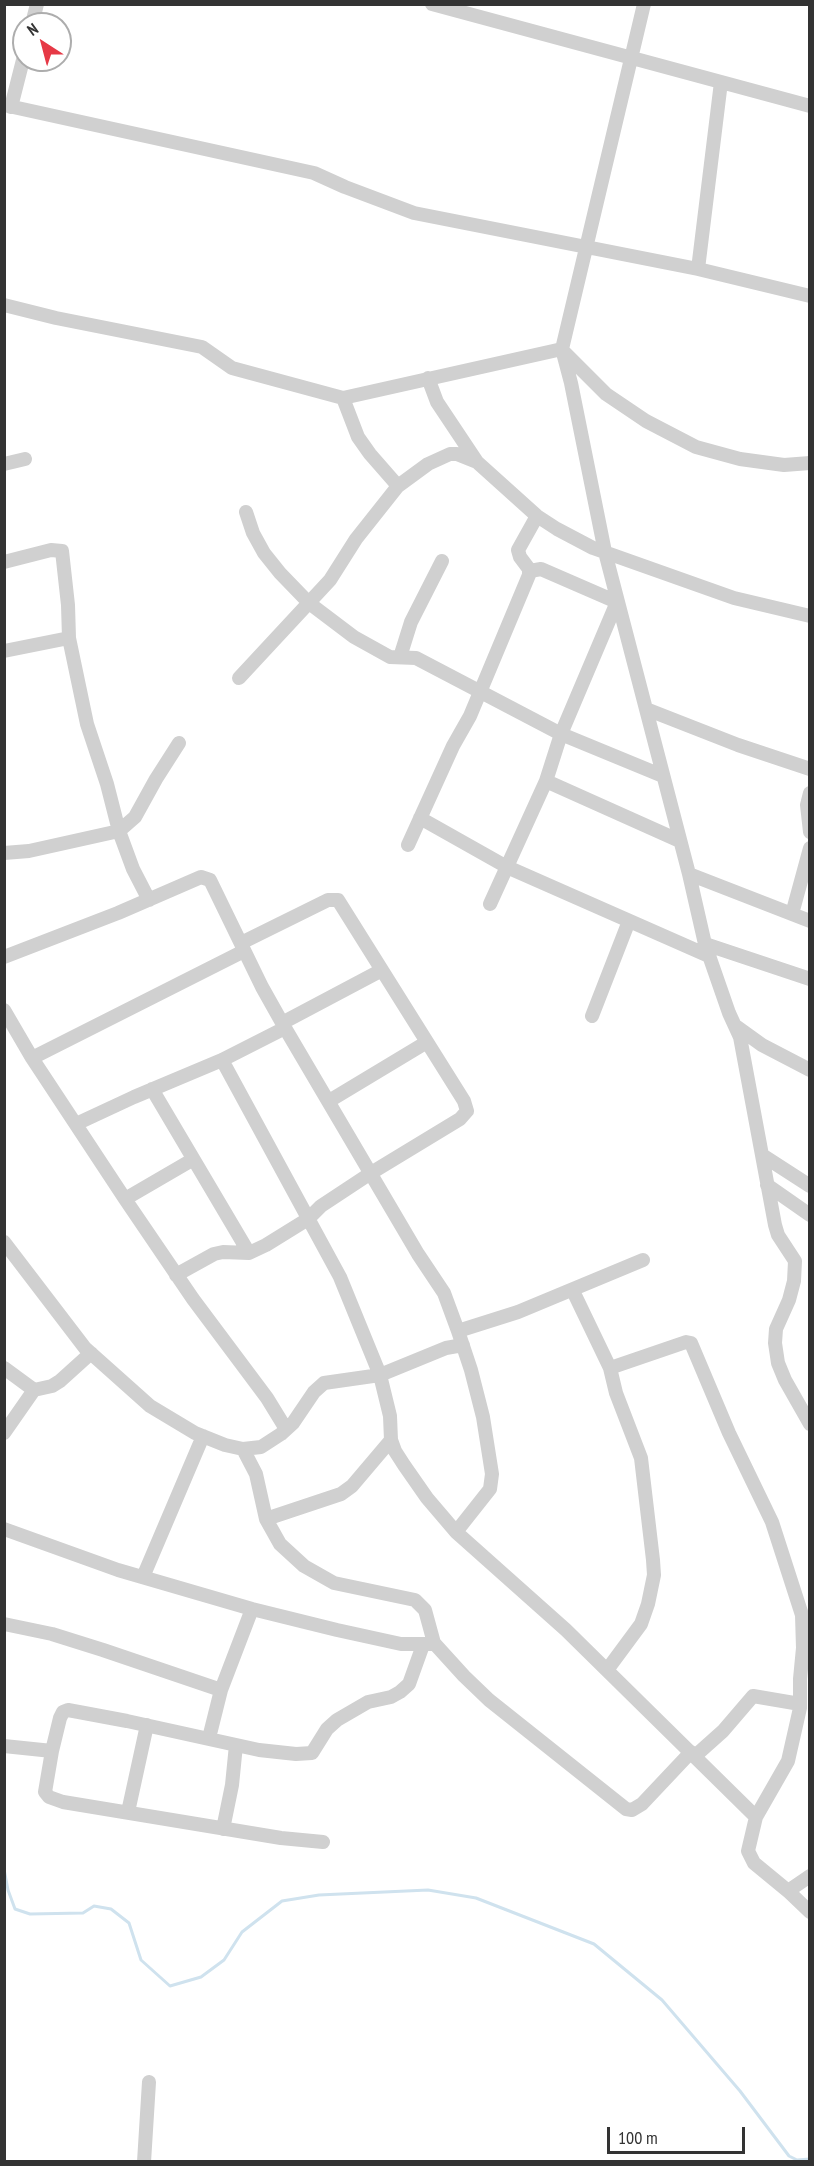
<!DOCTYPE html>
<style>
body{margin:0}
#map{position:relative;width:814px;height:2166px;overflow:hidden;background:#fff;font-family:"PT Sans Narrow",sans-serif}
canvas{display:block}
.frame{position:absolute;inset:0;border:6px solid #333;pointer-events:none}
.north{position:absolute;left:12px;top:12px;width:60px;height:60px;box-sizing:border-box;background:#fff;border:2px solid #adadad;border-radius:50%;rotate:324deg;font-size:16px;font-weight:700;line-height:24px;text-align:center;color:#333}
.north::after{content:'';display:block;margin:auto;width:21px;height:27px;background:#e63946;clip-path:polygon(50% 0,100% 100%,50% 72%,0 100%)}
.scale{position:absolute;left:607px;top:2127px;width:138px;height:27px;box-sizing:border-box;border:3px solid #333;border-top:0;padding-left:8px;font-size:18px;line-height:21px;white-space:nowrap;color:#333;-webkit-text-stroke:4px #fff;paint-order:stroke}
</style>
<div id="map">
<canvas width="814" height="2166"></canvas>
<div class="frame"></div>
<div class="north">N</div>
<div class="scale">100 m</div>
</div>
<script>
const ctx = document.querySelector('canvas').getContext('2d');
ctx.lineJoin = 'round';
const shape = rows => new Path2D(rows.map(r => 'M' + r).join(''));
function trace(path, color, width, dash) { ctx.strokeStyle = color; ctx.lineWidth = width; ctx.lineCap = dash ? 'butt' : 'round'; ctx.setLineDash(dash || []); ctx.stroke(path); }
trace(shape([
 [4,1851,4,1865],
 [4,1869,8,1890,15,1909,30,1914,83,1913,94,1906,111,1909,129,1923,141,1960,170,1986,201,1977,224,1960,242,1932,282,1901,319,1895,428,1890,476,1898,594,1944,662,2000,740,2091,789,2156,797,2160,810,2159]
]), '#cfe2ee', 3);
trace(shape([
 [432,4,810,106],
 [644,4,562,349,571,383,605,552,689,874,705,944,729,1013,740,1037,775,1225,778,1235,795,1261,794,1281,789,1300,776,1329,775,1343,778,1363,785,1380,810,1424],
 [32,24,37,4],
 [4,105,314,173,345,187,414,213,698,269,810,296],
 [11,107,24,56],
 [698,269,721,82],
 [4,305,56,318,202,347,232,368,343,398,562,349],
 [563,351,606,394,646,421,696,447,740,459,784,465,810,463],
 [428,378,437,402,477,462],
 [343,398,358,437,370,454,398,486],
 [4,464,25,459],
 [246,512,253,533,264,553,280,573,309,603,354,637,390,657,416,658,561,734,663,776],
 [4,562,51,550,62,551,68,605,69,638],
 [4,651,69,638,87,724,107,784,119,831,133,869,149,900],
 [400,657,411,622,442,561],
 [239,678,330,580,356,539,398,486,428,464,450,454,457,454,477,462,537,516,557,529,593,548,734,598,810,616],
 [646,709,738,745,810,769],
 [546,781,680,841],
 [810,793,807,805,810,832],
 [420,818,507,867,709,956],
 [408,845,453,746,470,716,529,575,529,569,520,557,518,550,537,516],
 [4,853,29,851,119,831,135,817,156,779,179,743],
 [689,874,810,921],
 [490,904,546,781,561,734,617,602,541,569,530,571],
 [792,914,810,848],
 [705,944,810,979],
 [4,957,118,913,201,877,210,880,262,987,285,1028,418,1254,444,1293,458,1331,471,1370,483,1417,492,1474,490,1489,456,1532],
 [4,1010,32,1058,125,1199,193,1299,267,1398,286,1429],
 [592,1016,629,921],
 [282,1023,382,970],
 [737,1027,762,1045,810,1070],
 [32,1058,244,951],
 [222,1060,340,1277,380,1375,390,1416,391,1440,395,1451,404,1465,427,1498,456,1532,566,1630,756,1817],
 [152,1089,249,1253],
 [329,1101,427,1042],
 [76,1124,134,1097,222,1060,285,1028],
 [762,1155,810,1186],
 [767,1185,810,1215],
 [125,1199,192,1160],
 [4,1242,85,1348,150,1406,195,1433,225,1445,243,1449,261,1447,281,1434,293,1423,314,1392,324,1383,380,1375,446,1348,463,1345],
 [176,1275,214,1254,223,1252,249,1253,266,1245,308,1219,321,1206,371,1173,460,1119,467,1111,464,1101,338,900,328,900,241,943],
 [573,1291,610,1368,616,1393,641,1458,653,1560,654,1575,648,1604,641,1624,607,1670],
 [458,1331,518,1312,643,1260],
 [4,1368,34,1390,52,1386,60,1381,91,1353],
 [610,1368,686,1342,691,1343,729,1433,772,1522,802,1615,803,1648,800,1679,800,1708,788,1761,756,1817,748,1851,754,1863,788,1891,810,1876],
 [4,1433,34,1390],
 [243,1449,256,1474,266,1519,280,1544,304,1566,334,1583,415,1600,425,1610,434,1643,464,1676,489,1700,626,1809,632,1810,642,1804,691,1752],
 [266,1519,341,1494,352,1486,391,1440],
 [4,1529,118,1570,252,1609,337,1630,401,1644,432,1644],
 [143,1577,203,1436],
 [4,1624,52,1634,103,1650,221,1690],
 [209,1738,221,1690,252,1609],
 [4,1746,52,1751,60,1718,63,1712,68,1710,127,1721,259,1750,296,1754,312,1753,327,1729,337,1720,368,1702,391,1697,400,1692,409,1684,423,1645],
 [52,1751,45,1792,49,1797,63,1802,281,1838,323,1842],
 [695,1756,723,1731,753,1696,800,1704],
 [128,1812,147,1725],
 [223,1829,232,1785,236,1745],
 [788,1891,810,1912],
 [144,2162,149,2082]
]), '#d0d0d0', 14);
</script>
